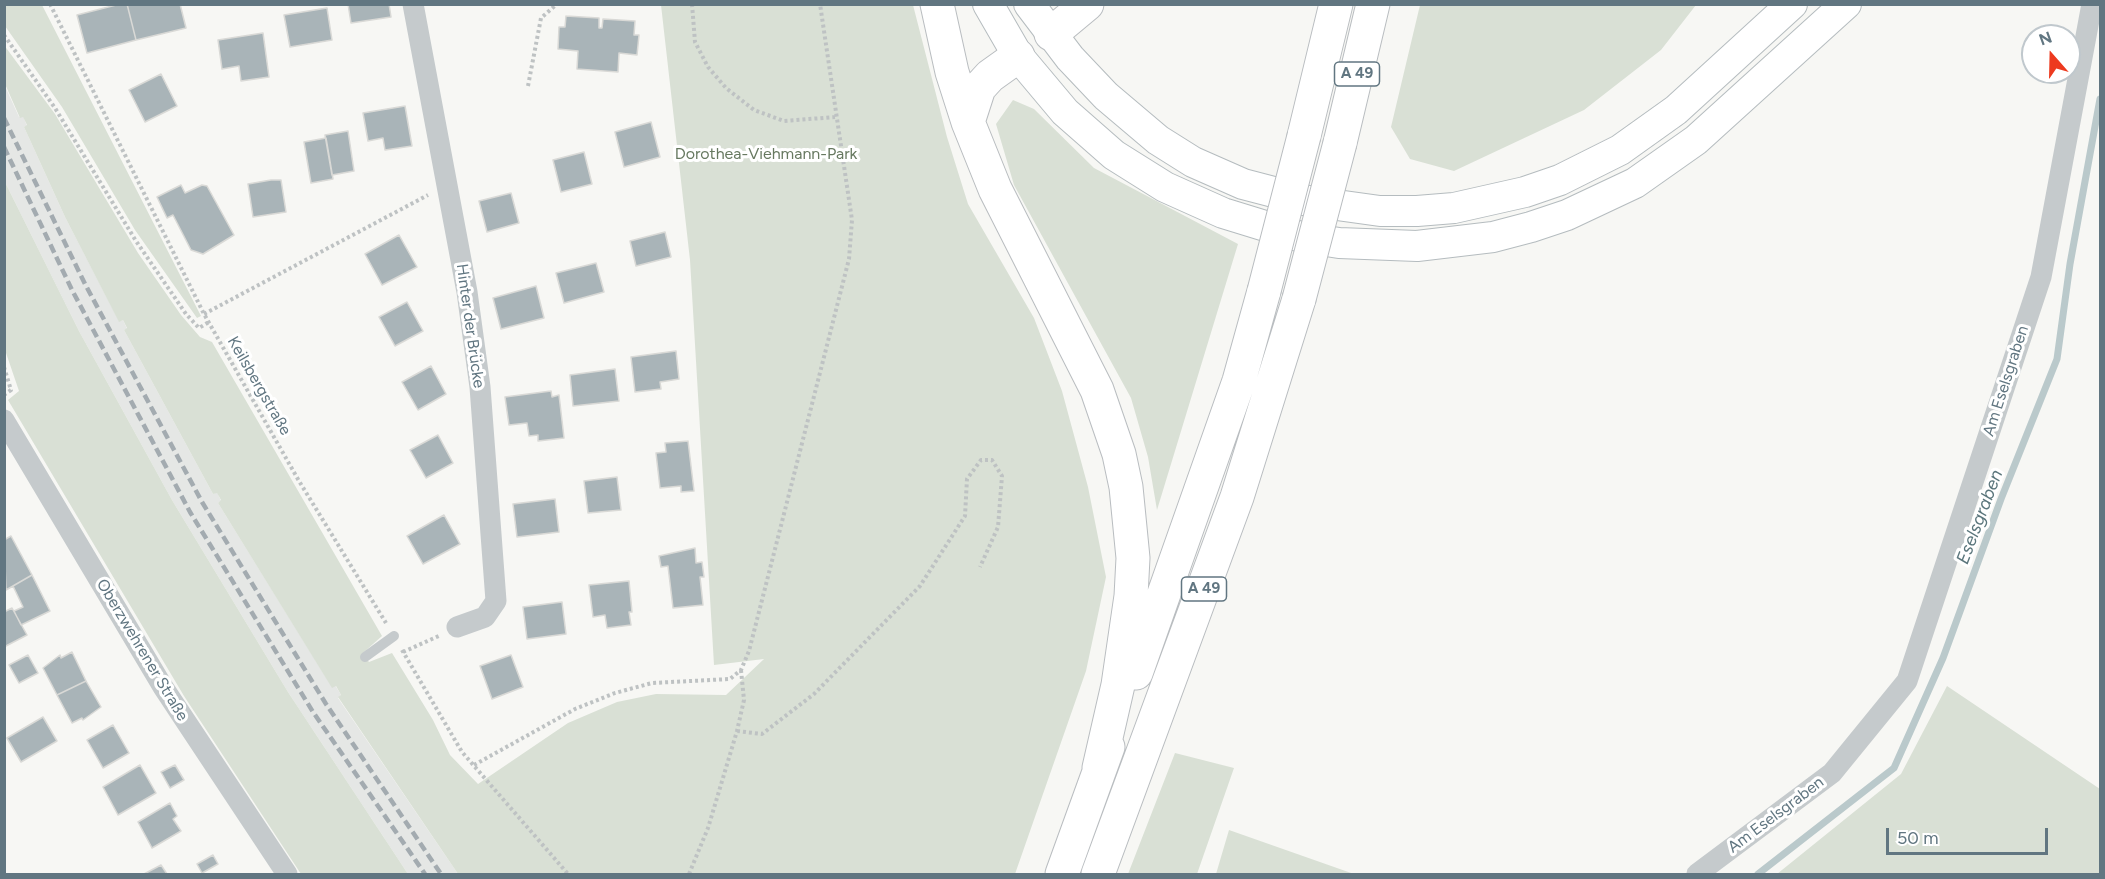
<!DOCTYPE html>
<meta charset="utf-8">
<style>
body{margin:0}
#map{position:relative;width:2105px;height:879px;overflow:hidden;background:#f7f7f4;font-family:Figtree,sans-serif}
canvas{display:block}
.frame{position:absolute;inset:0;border:6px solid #617681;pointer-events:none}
.north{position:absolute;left:2021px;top:24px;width:60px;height:60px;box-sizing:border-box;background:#fff;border:2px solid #c0c8cd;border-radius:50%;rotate:340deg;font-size:16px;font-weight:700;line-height:24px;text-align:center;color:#617681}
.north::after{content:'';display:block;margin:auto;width:21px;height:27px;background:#ed3a1f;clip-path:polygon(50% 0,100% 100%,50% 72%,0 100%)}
.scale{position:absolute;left:1886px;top:828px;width:162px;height:27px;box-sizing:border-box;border:3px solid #617681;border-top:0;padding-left:8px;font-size:18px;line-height:21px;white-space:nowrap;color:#617681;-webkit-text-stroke:4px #fff;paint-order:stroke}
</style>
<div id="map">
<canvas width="2105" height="879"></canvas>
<div class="frame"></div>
<div class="north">N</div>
<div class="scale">50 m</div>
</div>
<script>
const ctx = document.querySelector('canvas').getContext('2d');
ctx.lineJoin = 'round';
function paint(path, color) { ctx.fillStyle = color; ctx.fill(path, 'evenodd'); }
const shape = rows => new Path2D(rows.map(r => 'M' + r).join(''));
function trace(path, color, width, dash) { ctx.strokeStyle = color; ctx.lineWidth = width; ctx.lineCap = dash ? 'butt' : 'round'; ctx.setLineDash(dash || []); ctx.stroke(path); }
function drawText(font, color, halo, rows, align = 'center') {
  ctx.font = font + ' Figtree,sans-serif'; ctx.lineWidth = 6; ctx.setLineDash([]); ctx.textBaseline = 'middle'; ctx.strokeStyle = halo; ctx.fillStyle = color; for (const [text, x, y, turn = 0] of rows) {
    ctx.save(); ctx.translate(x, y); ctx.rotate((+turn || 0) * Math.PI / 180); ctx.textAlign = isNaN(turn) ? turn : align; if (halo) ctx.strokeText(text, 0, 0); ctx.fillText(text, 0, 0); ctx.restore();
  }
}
paint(shape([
 [4,84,19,117,23,116,27,126,24,127,65,217,119,321,123,320,127,329,124,330,213,494,217,492,221,501,218,503,332,687,335,685,341,695,338,698,458,874,408,874,288,692,172,500,79,331,5,182]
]), '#e5e7e5');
paint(shape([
 [4,5,42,5,201,316,197,318,135,230,62,107,5,26],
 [661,5,913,5,947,137,968,204,1034,318,1062,391,1088,487,1106,577,1086,671,1015,874,458,874,338,697,341,695,336,686,332,688,218,503,221,500,217,493,213,494,124,330,127,328,123,320,119,322,65,217,24,127,27,125,23,117,20,118,5,84,4,45,55,114,138,253,181,315,200,337,212,342,382,636,363,653,365,657,369,662,392,653,433,720,450,755,478,784,568,723,617,702,656,694,726,695,764,659,714,665,690,260],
 [1420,5,1420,4,1696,5,1661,50,1584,110,1454,171,1410,159,1391,127],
 [1013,100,1034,109,1094,168,1238,244,1157,510,1148,457,1131,398,1014,185,996,124],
 [5,182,79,331,172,500,288,692,408,874,301,874,184,696,8,400,19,391,5,350],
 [1947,686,2100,789,2100,874,1777,874,1901,774],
 [1175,753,1234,768,1197,874,1128,874],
 [1229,830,1354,874,1216,874]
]), '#d9e0d5');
trace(shape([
 [1758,874,1894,768,1943,658,2001,499,2057,359,2070,264,2100,99]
]), '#bac9cb', 7);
const building = shape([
 [120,4,127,4,136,40,87,53,77,15,120,4],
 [127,4,180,4,186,28,136,40,127,4],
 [348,4,389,4,391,17,351,23,348,4],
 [327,8,332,40,290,47,284,15,327,8],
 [566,16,599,18,599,28,602,28,603,19,635,21,634,35,639,35,637,55,619,53,618,72,577,69,578,51,558,49,559,27,565,27,566,16],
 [263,33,269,77,241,81,239,66,222,69,218,40,263,33],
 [161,74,177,106,145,122,129,90,161,74],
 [405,106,412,146,385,150,383,138,368,141,363,113,405,106],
 [651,122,660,157,624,167,615,132,651,122],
 [348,131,354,171,332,175,325,135,348,131],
 [326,138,333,179,311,183,304,142,326,138],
 [584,152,592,184,561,192,553,160,584,152],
 [271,180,281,180,286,212,253,217,248,184,271,180],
 [181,185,185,193,202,185,207,186,234,235,203,254,191,250,173,215,167,218,157,197,181,185],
 [511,193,519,223,487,232,479,201,511,193],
 [665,232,671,257,636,266,630,241,665,232],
 [399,235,417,267,382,285,365,254,399,235],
 [596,263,604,292,564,303,556,273,596,263],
 [536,286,544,318,501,329,493,298,536,286],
 [407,302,423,331,395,346,379,317,407,302],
 [676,351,679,379,660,382,661,389,635,392,631,357,676,351],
 [431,366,446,394,418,410,402,382,431,366],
 [615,369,619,401,573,406,570,375,615,369],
 [551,391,552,397,559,395,564,438,538,441,538,435,529,436,527,423,509,425,505,397,551,391],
 [438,435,453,463,426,478,410,450,438,435],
 [688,441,694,491,681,492,681,486,660,488,656,453,666,452,665,443,688,441],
 [617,477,621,510,588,513,584,481,617,477],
 [555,499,559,532,517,537,513,504,555,499],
 [444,515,460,544,423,564,407,536,444,515],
 [11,536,32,575,6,590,4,540,11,536],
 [695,548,696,563,702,562,704,577,700,577,703,605,673,608,668,566,661,567,659,556,695,548],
 [32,575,50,611,21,625,14,611,23,607,13,586,32,575],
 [629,581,632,612,629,612,631,625,607,628,605,615,593,617,589,585,629,581],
 [562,602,566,634,527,639,523,607,562,602],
 [12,608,27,635,4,647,4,612,12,608],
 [72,652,86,681,57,695,43,668,60,655,61,658,72,652],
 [28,655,38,673,19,683,9,665,28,655],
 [511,655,523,687,492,699,480,666,511,655],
 [86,681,101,707,83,720,82,718,72,723,57,695,86,681],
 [43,717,57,741,21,762,7,738,43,717],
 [113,725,129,753,103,768,87,740,113,725],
 [140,765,156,793,118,815,103,787,140,765],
 [175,765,184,780,170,788,161,772,175,765],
 [170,803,177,816,173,819,181,831,152,848,138,822,170,803],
 [213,855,218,864,202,873,197,864,213,855],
 [161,865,167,874,144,874,161,865]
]);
paint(building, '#a9b4b8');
trace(building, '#d9d9d6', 1.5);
const secondary = shape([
 [988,4,1018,56,1065,112,1114,155,1165,187,1223,213,1301,237,1339,243,1417,246,1493,237,1531,227,1567,215,1635,183,1696,140,1846,4],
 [1029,4,1070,58,1106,96,1158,140,1193,162,1243,184,1308,201,1380,211,1417,211,1454,208,1525,192,1560,180,1620,150,1676,110,1792,4]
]);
const highway = shape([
 [937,4,952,72,968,122,995,189,1097,390,1119,454,1126,487,1133,558,1131,596,1118,685,1099,768],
 [1051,34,1087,4],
 [968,122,979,88,990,76,1018,56],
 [1304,136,1336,4],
 [1340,143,1373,4],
 [1136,673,1239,381,1264,291],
 [1062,874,1108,747],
 [1098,874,1237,497,1299,299]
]);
trace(secondary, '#b5bcbf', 32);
trace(highway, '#b9bdc0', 35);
trace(shape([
 [50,4,204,314,299,481,386,623],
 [692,4,695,42,708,67,726,88,754,110,784,121,835,117],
 [4,35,55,108,136,241,186,314,199,328,209,322],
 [528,86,541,18,557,4],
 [204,314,428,195],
 [4,367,11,390,4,395],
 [402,650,462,752,568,874],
 [403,652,441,635],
 [737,731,762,734,814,694,920,586,965,516,967,479,981,460,992,460,1002,476,998,527,980,567],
 [474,765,575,709,615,693,652,683,730,679,741,670,749,651,849,259,852,220,820,4],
 [689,874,708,828,737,731,744,700,741,670]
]), '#bec2c3', 4, [3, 3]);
trace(shape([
 [365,657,394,636]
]), '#c5cacc', 10);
trace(shape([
 [413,4,467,292,480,387,496,601,485,617,457,627],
 [4,420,163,687,287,874],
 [1697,874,1832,773,1907,681,2041,277,2092,4]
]), '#c5cacc', 21);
trace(secondary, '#fff', 30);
trace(highway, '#fff', 33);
trace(shape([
 [4,118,85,284,202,502,326,704,441,874],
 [4,147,72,290,190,512,313,712,425,874]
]), '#a3abb0', 4.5, [9, 4.5]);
const highwayBridge = shape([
 [1264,291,1304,136],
 [1299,299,1340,143]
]);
trace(highwayBridge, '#b9bdc0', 35, []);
trace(highwayBridge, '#fff', 33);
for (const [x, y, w] of [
 [1357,74,45],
 [1204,589,45]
]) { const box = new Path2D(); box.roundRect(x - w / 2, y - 12, w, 24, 4.5); ctx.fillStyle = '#fff'; ctx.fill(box); trace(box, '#617681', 1.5); }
drawText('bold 15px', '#617681', null, [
 ["A 49",1357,74],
 ["A 49",1204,589]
]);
drawText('16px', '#677960', '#fff', [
 ["Dorothea-Viehmann-Park",766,154]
]);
drawText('16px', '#617681', '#fff', [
 ["Hinter der Brücke",470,326,82],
 ["Am Eselsgraben",2006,381,-72],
 ["Keilsbergstraße",259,386,60],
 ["Oberzwehrener Straße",142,650,59],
 ["Am Eselsgraben",1776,815,-37]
]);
drawText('italic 18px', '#5b767c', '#fff', [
 ["Eselsgraben",1980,517,-69]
]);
</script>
